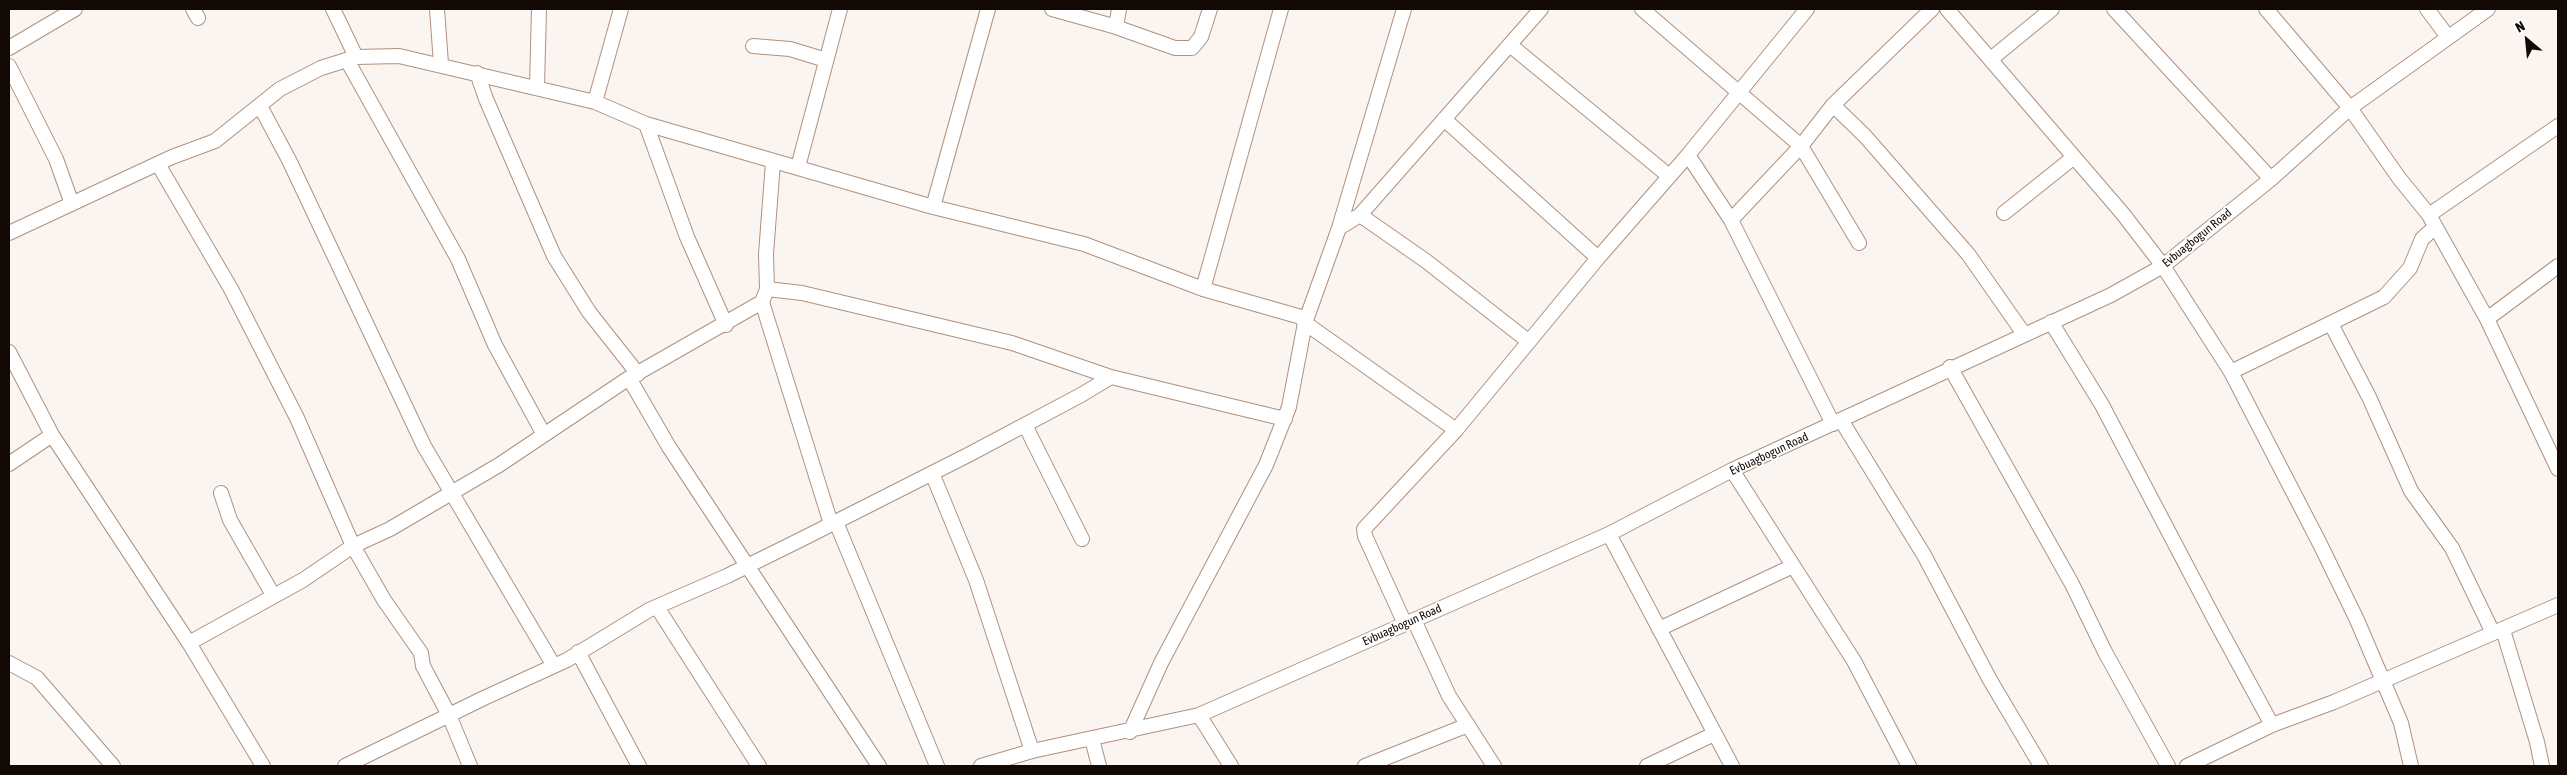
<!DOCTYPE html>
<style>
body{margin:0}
#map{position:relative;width:2567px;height:775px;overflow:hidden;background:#fbf5f1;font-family:"Asap Condensed",sans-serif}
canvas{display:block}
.frame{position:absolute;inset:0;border:10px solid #130904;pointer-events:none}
.north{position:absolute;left:2502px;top:15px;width:50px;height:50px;-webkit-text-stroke:4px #fff;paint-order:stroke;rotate:332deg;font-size:14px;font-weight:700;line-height:20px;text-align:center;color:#130904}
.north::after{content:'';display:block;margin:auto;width:18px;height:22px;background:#130904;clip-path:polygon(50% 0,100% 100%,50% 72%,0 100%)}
</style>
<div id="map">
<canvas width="2567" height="775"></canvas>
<div class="frame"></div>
<div class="north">N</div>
</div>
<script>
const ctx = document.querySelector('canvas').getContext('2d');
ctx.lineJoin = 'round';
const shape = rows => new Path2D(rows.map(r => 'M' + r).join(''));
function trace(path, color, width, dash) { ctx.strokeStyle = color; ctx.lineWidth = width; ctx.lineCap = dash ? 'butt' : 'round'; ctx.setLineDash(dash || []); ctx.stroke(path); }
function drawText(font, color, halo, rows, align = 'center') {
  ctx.font = font + ' "Asap Condensed",sans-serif'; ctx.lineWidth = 4; ctx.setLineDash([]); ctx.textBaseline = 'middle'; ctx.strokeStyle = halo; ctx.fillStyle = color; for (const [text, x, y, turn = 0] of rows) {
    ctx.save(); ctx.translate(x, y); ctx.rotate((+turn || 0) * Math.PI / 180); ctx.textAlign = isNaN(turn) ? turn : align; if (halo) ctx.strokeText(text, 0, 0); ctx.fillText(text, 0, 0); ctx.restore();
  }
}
const minor = shape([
 [193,9,198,18],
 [333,9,356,57],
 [437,9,441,64],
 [1052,9,1113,26,1175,48,1192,48,1201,37,1210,9],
 [1404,9,1339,228,1305,323,1456,430],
 [1642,9,1801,146,1859,243],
 [1947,9,2123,214,2163,266,2231,372,2320,544,2357,620,2401,723,2411,766],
 [2114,9,2271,179],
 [2266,9,2350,108,2399,178,2429,215,2487,319,2558,469],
 [2427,9,2448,37],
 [1116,27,1119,9],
 [1510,45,1669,176],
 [753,46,790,49,826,60],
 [9,48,75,9],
 [1991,59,2052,9],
 [347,60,458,259,495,345,543,433],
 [9,66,56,159,72,204],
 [477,73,486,99,554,256,589,312,638,374],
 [537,87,539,9],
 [595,102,621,9],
 [1833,105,1865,136,1968,254,2024,334],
 [260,106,289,160,424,446,554,666],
 [1444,119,1598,258],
 [646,124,687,237,726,325],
 [1688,155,1731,220,1833,424],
 [158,164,231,289,297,418,353,546,384,600,421,653,423,666,449,715,470,766],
 [798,167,840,9],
 [933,207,988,9],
 [2004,213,2074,157],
 [1360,215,1426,261,1528,341],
 [2429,215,2558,126],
 [1731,220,1801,146,1833,105,1932,9],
 [1339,228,1360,215,1541,9],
 [9,233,172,157,215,141,280,89,321,68,356,57,399,56,595,102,646,124,933,207,1084,244,1203,289,1301,317,1305,323,1289,407,1266,465,1161,663,1130,732],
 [767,289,766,254,773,162],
 [1203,289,1281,9],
 [762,302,831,524],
 [2487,319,2558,266],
 [2051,322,2102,405,2216,622,2272,725],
 [2331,324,2369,397,2411,491,2452,548,2493,633],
 [9,352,52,435],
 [1950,367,2072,584,2105,652,2168,766],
 [2231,372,2384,297,2410,268,2422,239,2435,227],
 [629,378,669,447,879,766],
 [1841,420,1924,555,1990,680,2041,766],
 [1025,425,1082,539],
 [9,464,52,435,189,643,263,766],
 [1732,470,1854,661,1909,766],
 [932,473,976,580,1032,751],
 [221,493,230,520,273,595],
 [836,522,937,766],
 [1609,534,1732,766],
 [657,607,759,766],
 [1414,620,1449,696,1494,766],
 [1405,624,1365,536,1364,529,1456,430,1598,258,1688,155,1807,9],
 [1659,629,1793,566],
 [2503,630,2537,742,2542,766],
 [189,643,303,580,353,546,390,529,499,465,629,378,762,302,767,289,802,293,1012,343,1111,377],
 [578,652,639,766],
 [9,663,37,678,113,766],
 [1199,715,1231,766],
 [1092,739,1099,766],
 [345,766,484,698,567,660,649,610,727,576,802,539,968,455,1081,395,1111,377,1285,419],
 [981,766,1032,751,1199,715,1609,534,1732,470,2111,295,2163,266,2271,179,2350,108,2488,9],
 [1365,766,1468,725],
 [1647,766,1714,734],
 [2187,766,2272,725,2334,702,2558,605]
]);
trace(minor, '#af917e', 16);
trace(minor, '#fff', 14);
drawText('12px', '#130904', '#fff', [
 ["Evbuagbogun Road",2197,238,-39],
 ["Evbuagbogun Road",1769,454,-25],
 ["Evbuagbogun Road",1402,625,-24]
]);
</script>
